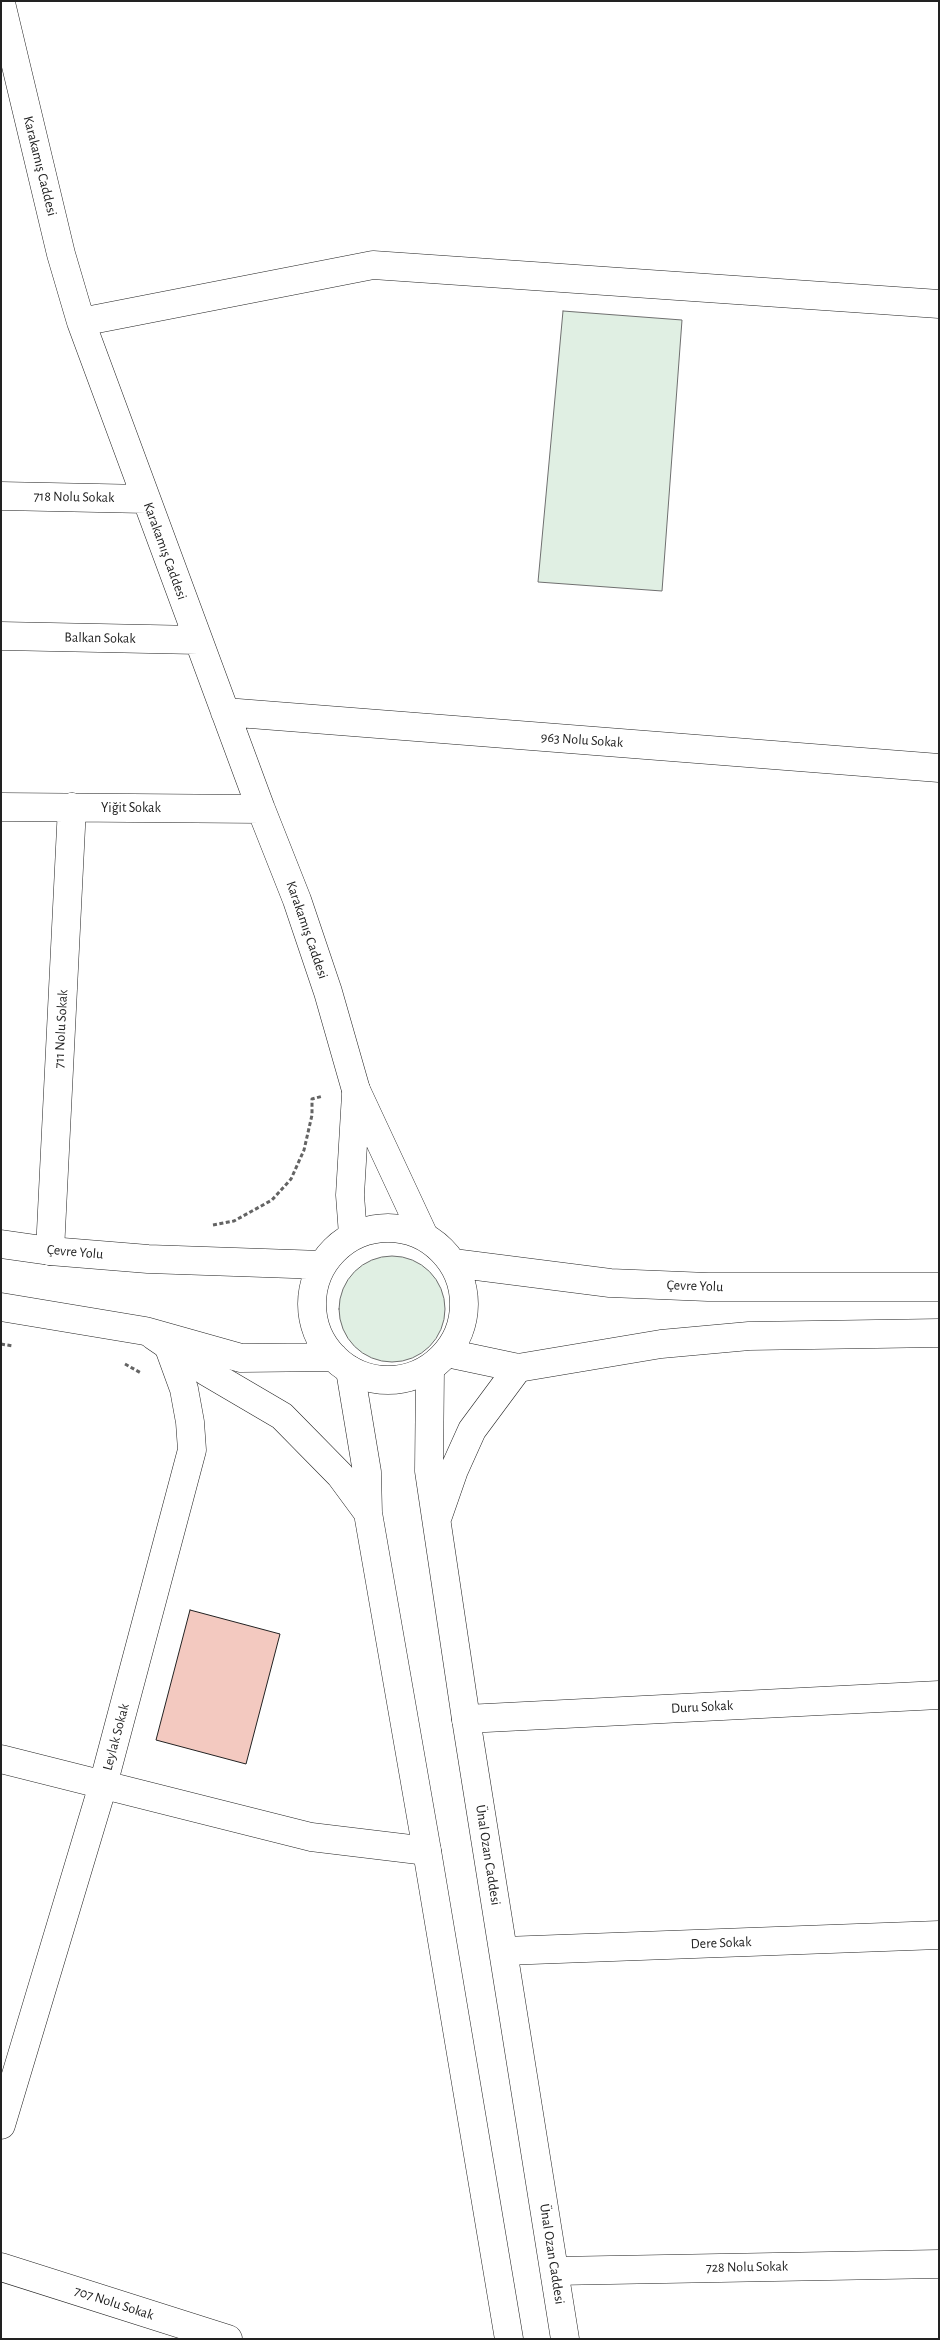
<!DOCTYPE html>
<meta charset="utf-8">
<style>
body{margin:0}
#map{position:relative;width:940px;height:2340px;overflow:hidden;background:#fff;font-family:"Alegreya Sans",sans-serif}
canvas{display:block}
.frame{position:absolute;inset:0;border:2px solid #222;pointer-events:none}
</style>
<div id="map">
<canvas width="940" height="2340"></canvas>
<div class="frame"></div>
</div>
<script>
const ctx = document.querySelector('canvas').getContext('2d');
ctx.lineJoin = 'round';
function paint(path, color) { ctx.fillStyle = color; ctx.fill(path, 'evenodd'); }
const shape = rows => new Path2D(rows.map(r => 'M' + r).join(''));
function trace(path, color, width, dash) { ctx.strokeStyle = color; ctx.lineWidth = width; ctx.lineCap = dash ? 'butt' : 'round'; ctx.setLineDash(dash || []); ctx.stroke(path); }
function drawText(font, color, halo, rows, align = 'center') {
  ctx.font = font + ' "Alegreya Sans",sans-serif'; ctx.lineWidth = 4; ctx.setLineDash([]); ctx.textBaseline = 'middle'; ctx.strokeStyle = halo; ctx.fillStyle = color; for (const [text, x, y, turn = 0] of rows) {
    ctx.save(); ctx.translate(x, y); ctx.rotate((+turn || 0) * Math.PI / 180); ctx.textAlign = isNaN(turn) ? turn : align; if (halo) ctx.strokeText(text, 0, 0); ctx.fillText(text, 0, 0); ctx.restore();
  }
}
const green = shape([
 [563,311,682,320,662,591,538,582,563,311],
 '339 1309a53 53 0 1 1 106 0a53 53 0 1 1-106 0Z'
]);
paint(green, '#e0efe3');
trace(green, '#6f6f6f', 1);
const building = shape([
 [190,1610,280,1634,246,1764,156,1740,190,1610]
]);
paint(building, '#f3c9c0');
trace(building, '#222', 1);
const street = shape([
 [1,3,61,254,81,322,261,809,297,900,328,992,356,1090],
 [81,322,373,265,939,304],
 [1,496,146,499],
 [1,636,198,640],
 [225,712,939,768],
 [1,807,261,809],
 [50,1251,72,807],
 [466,1719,939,1695],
 [1,1759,311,1837,427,1851],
 [504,1951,939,1935],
 [1,2125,103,1785,192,1450,190,1422,184,1389,168,1345],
 [1,2267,228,2339],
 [555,2271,939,2264]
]);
const secondary = shape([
 [356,1090,424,1236],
 [353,1235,350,1195,356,1094],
 [154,1336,207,1372,282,1416,340,1475,368,1513],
 [430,1369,429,1471,466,1719,565,2339],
 [350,1370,367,1472,368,1513,427,1851,509,2339],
 [438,1516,454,1470,472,1430,518,1368]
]);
const primary = shape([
 '312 1304a76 76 0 1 1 152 0a76 76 0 1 1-152 0Z',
 [1,1244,50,1251,148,1259,322,1265],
 [453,1263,610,1283,708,1287,939,1287],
 [1,1307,145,1331,241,1358,334,1357],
 [447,1353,518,1368,661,1344,749,1336,939,1333]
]);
trace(street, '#222', 29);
trace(secondary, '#222', 29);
trace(primary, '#222', 29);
trace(shape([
 [213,1225,234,1221,272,1200,291,1179,304,1150,312,1115,312,1099,323,1096],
 [1,1344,13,1346],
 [125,1364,141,1373]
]), '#646464', 3, [4, 2.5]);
trace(street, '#fff', 28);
trace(secondary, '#fff', 28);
trace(primary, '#fff', 28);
drawText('14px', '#222', '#fff', [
 ["Karakamış Caddesi",40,166,76],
 ["718 Nolu Sokak",74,497,1],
 ["Karakamış Caddesi",165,551,70],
 ["Balkan Sokak",100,638,1],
 ["963 Nolu Sokak",582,740,4],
 ["Yiğit Sokak",131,808],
 ["Karakamış Caddesi",307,930,71],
 ["711 Nolu Sokak",61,1029,-87],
 ["Çevre Yolu",75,1252,5],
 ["Çevre Yolu",695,1286,2],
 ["Duru Sokak",702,1707,-3],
 ["Leylak Sokak",116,1737,-75],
 ["Ünal Ozan Caddesi",488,1855,81],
 ["Dere Sokak",721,1943,-2],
 ["Ünal Ozan Caddesi",552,2254,81],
 ["728 Nolu Sokak",747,2267,-1],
 ["707 Nolu Sokak",114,2303,18]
]);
</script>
